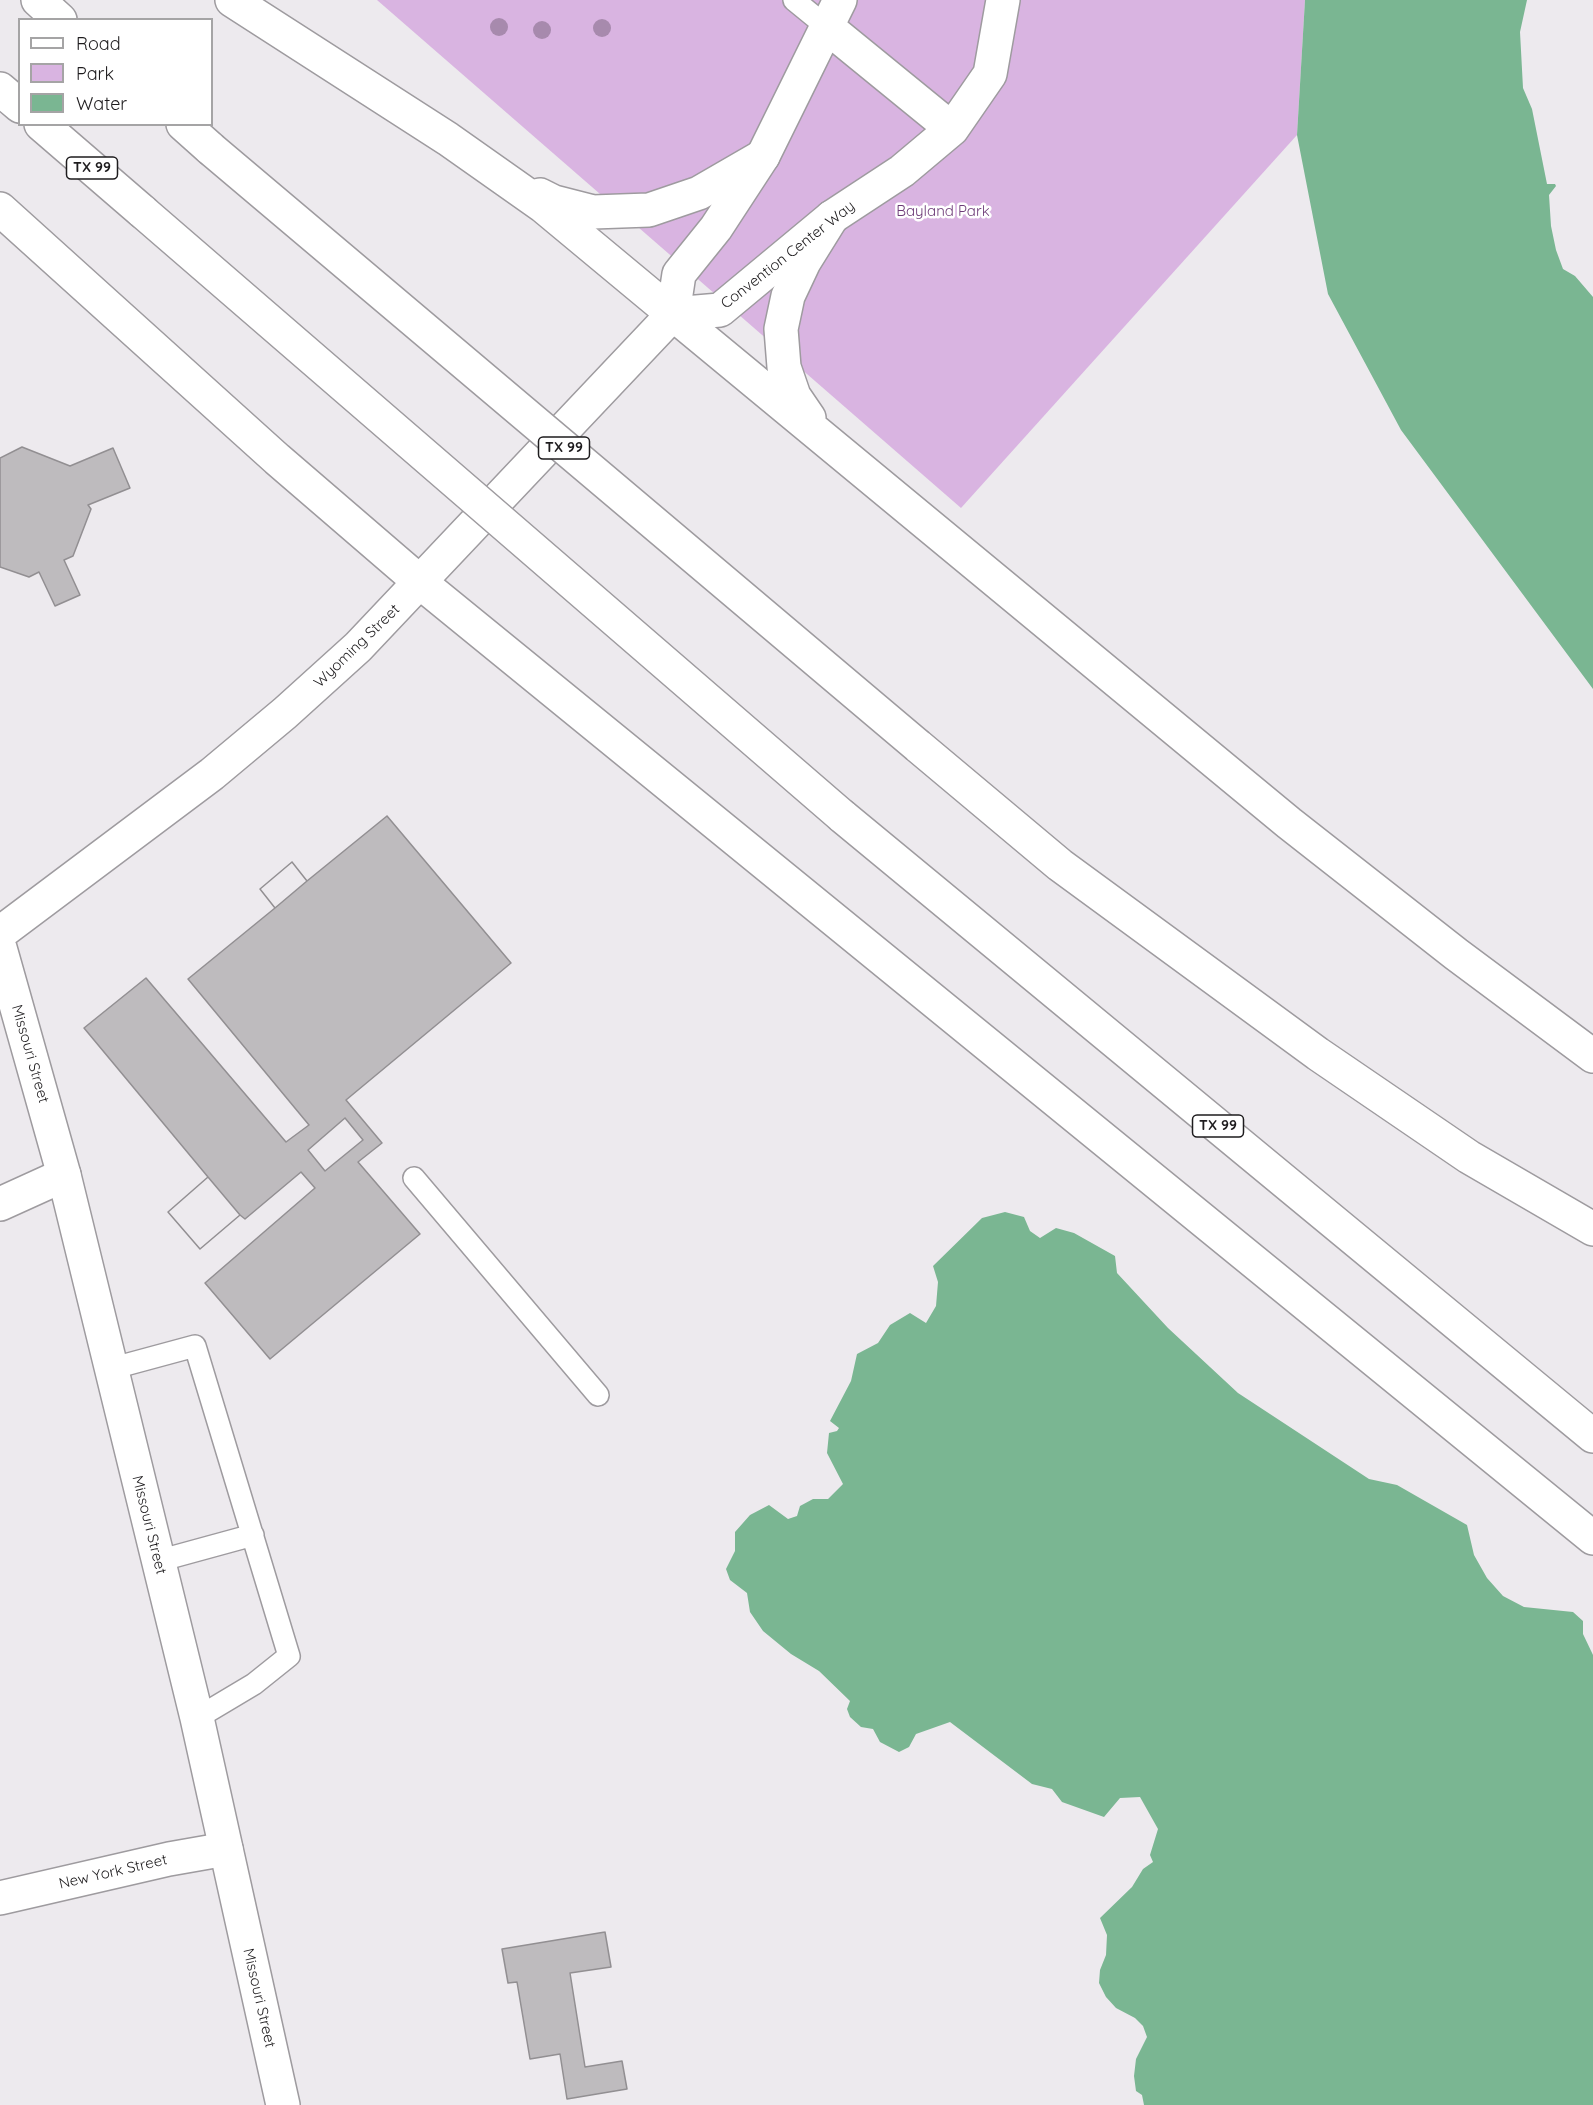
<!DOCTYPE html>
<style>
body{margin:0}
#map{position:relative;width:1593px;height:2105px;overflow:hidden;background:#edeaee;font-family:Quicksand,sans-serif}
canvas{display:block}
.legend{position:absolute;left:18px;top:18px;width:195px;height:108px;box-sizing:border-box;background:#fff;border:2px solid #a5a4a5;margin:0;padding:8px 10px;list-style:none;font-size:18px;color:#1e1c1e}
.legend li{display:flex;align-items:center;gap:12px;height:30px}
.legend b{width:30px;border:2px solid #a5a4a5}
</style>
<div id="map">
<canvas width="1593" height="2105"></canvas>
<ul class="legend">
<li><b style="height:8px;background:#fff"></b>Road</li>
<li><b style="height:16px;background:#d9b4e1"></b>Park</li>
<li><b style="height:16px;background:#7ab692"></b>Water</li>
</ul>
</div>
<script>
const ctx = document.querySelector('canvas').getContext('2d');
ctx.lineJoin = 'round';
function paint(path, color) { ctx.fillStyle = color; ctx.fill(path, 'evenodd'); }
const shape = rows => new Path2D(rows.map(r => 'M' + r).join(''));
function trace(path, color, width, dash) { ctx.strokeStyle = color; ctx.lineWidth = width; ctx.lineCap = dash ? 'butt' : 'round'; ctx.setLineDash(dash || []); ctx.stroke(path); }
function drawText(font, color, halo, rows, align = 'center') {
  ctx.font = font + ' Quicksand,sans-serif'; ctx.lineWidth = 5; ctx.setLineDash([]); ctx.textBaseline = 'middle'; ctx.strokeStyle = halo; ctx.fillStyle = color; for (const [text, x, y, turn = 0] of rows) {
    ctx.save(); ctx.translate(x, y); ctx.rotate((+turn || 0) * Math.PI / 180); ctx.textAlign = isNaN(turn) ? turn : align; if (halo) ctx.strokeText(text, 0, 0); ctx.fillText(text, 0, 0); ctx.restore();
  }
}
paint(shape([
 [377,0,1305,0,1297,135,961,508]
]), '#d9b4e1');
paint(shape([
 [1305,0,1527,0,1520,32,1523,88,1532,109,1547,184,1555,184,1556,186,1549,195,1551,226,1556,250,1563,269,1575,276,1593,297,1593,689,1401,430,1328,294,1297,135],
 [1005,1212,1024,1217,1030,1231,1040,1238,1056,1228,1074,1233,1115,1256,1117,1273,1168,1328,1238,1393,1369,1479,1397,1485,1467,1525,1474,1555,1487,1578,1503,1596,1524,1607,1573,1612,1583,1621,1583,1634,1593,1655,1593,2105,1144,2105,1142,2095,1136,2091,1134,2076,1136,2059,1147,2037,1143,2026,1135,2018,1116,2008,1106,1997,1099,1983,1100,1970,1106,1955,1107,1935,1100,1918,1132,1887,1143,1869,1153,1862,1150,1855,1158,1829,1140,1797,1120,1798,1104,1817,1062,1802,1052,1789,1032,1784,950,1722,916,1734,909,1747,899,1752,880,1742,873,1729,861,1727,850,1717,847,1709,850,1701,819,1671,791,1654,763,1631,750,1612,747,1593,730,1580,726,1569,735,1551,735,1532,750,1515,769,1505,788,1519,797,1516,800,1506,813,1499,828,1499,843,1484,827,1453,829,1433,837,1431,839,1428,830,1421,851,1381,857,1354,878,1343,890,1325,910,1313,926,1323,936,1306,938,1282,933,1266,982,1218]
]), '#7ab692');
const building = shape([
 [22,447,70,466,113,448,130,488,88,505,91,509,73,556,64,560,80,595,55,606,39,572,29,577,0,567,0,458,22,447],
 [387,816,511,963,346,1100,382,1143,358,1162,420,1234,270,1359,205,1283,315,1188,301,1172,245,1219,240,1215,200,1249,168,1212,208,1177,84,1028,146,978,286,1142,309,1125,188,979,275,908,260,889,292,862,307,881,387,816],
 [345,1118,363,1140,325,1171,308,1150,345,1118],
 [292,862,307,881,275,908,260,889,292,862],
 [208,1177,240,1215,200,1249,168,1212,208,1177],
 [605,1932,611,1967,570,1973,585,2067,622,2061,627,2089,567,2099,560,2054,530,2059,517,1982,508,1983,502,1949,605,1932]
]);
paint(building, '#bebbbe');
trace(building, '#928f92', 1.5);
const service = shape([
 [794,0,827,27],
 [414,1178,598,1395],
 [110,1369,195,1346,289,1656,254,1684,197,1718],
 [158,1561,253,1535]
]);
const minor = shape([
 [840,0,763,156,716,228,679,274,673,314,720,310,832,217,902,171,952,129,990,74,1003,0],
 [827,27,952,129],
 [0,1204,64,1175],
 [0,1898,169,1859,226,1849]
]);
const tertiary = shape([
 [0,933,212,774,285,713,358,647,673,314],
 [0,948,64,1175,197,1718,283,2105]
]);
const secondary = shape([
 [673,314,1289,823,1456,954,1593,1056],
 [809,418,794,396,784,367,781,329,788,296,804,262,832,217]
]);
const motorway = shape([
 [38,0,60,20],
 [232,0,448,139,543,206,673,314],
 [0,89,20,106],
 [41,124,143,212],
 [183,124,211,149],
 [540,195,554,202,593,212,649,210,699,193,763,156],
 [0,209,277,459,421,583,1593,1538],
 [918,746,1060,865,1318,1054,1469,1157,1593,1229],
 [842,816,1593,1436]
]);
trace(service, '#9e9b9f', 24);
trace(minor, '#9e9b9f', 36);
trace(tertiary, '#9e9b9f', 36);
trace(secondary, '#9e9b9f', 36);
trace(motorway, '#9e9b9f', 36);
trace(service, '#fff', 21);
trace(minor, '#fff', 33);
trace(tertiary, '#fff', 33);
trace(secondary, '#fff', 33);
trace(motorway, '#fff', 33);
const motorwayBridge = shape([
 [211,149,918,746],
 [143,212,842,816]
]);
trace(motorwayBridge, '#9e9b9f', 36, []);
trace(motorwayBridge, '#fff', 33);
ctx.fillStyle = '#a78aad';
for (const [x, y] of [
 [499,27],
 [602,28],
 [542,30]
]) { ctx.beginPath(); ctx.arc(x, y, 9, 0, 2 * Math.PI); ctx.fill(); }
for (const [x, y, w] of [
 [92,168,51],
 [564,448,51],
 [1218,1126,51]
]) { const box = new Path2D(); box.roundRect(x - w / 2, y - 11, w, 22, 4.5); ctx.fillStyle = '#fff'; ctx.fill(box); trace(box, '#1e1c1e', 1.5); }
drawText('bold 14px', '#1e1c1e', null, [
 ["TX 99",92,168],
 ["TX 99",564,448],
 ["TX 99",1218,1126]
]);
drawText('15px', '#6d3b77', '#fff', [
 ["Bayland Park",943,211]
]);
drawText('15px', '#1e1c1e', '#fff', [
 ["Convention Center Way",788,255,-38],
 ["Wyoming Street",357,646,-44],
 ["Missouri Street",30,1054,74],
 ["Missouri Street",149,1525,76],
 ["New York Street",113,1872,-13],
 ["Missouri Street",259,1998,77]
]);
</script>
